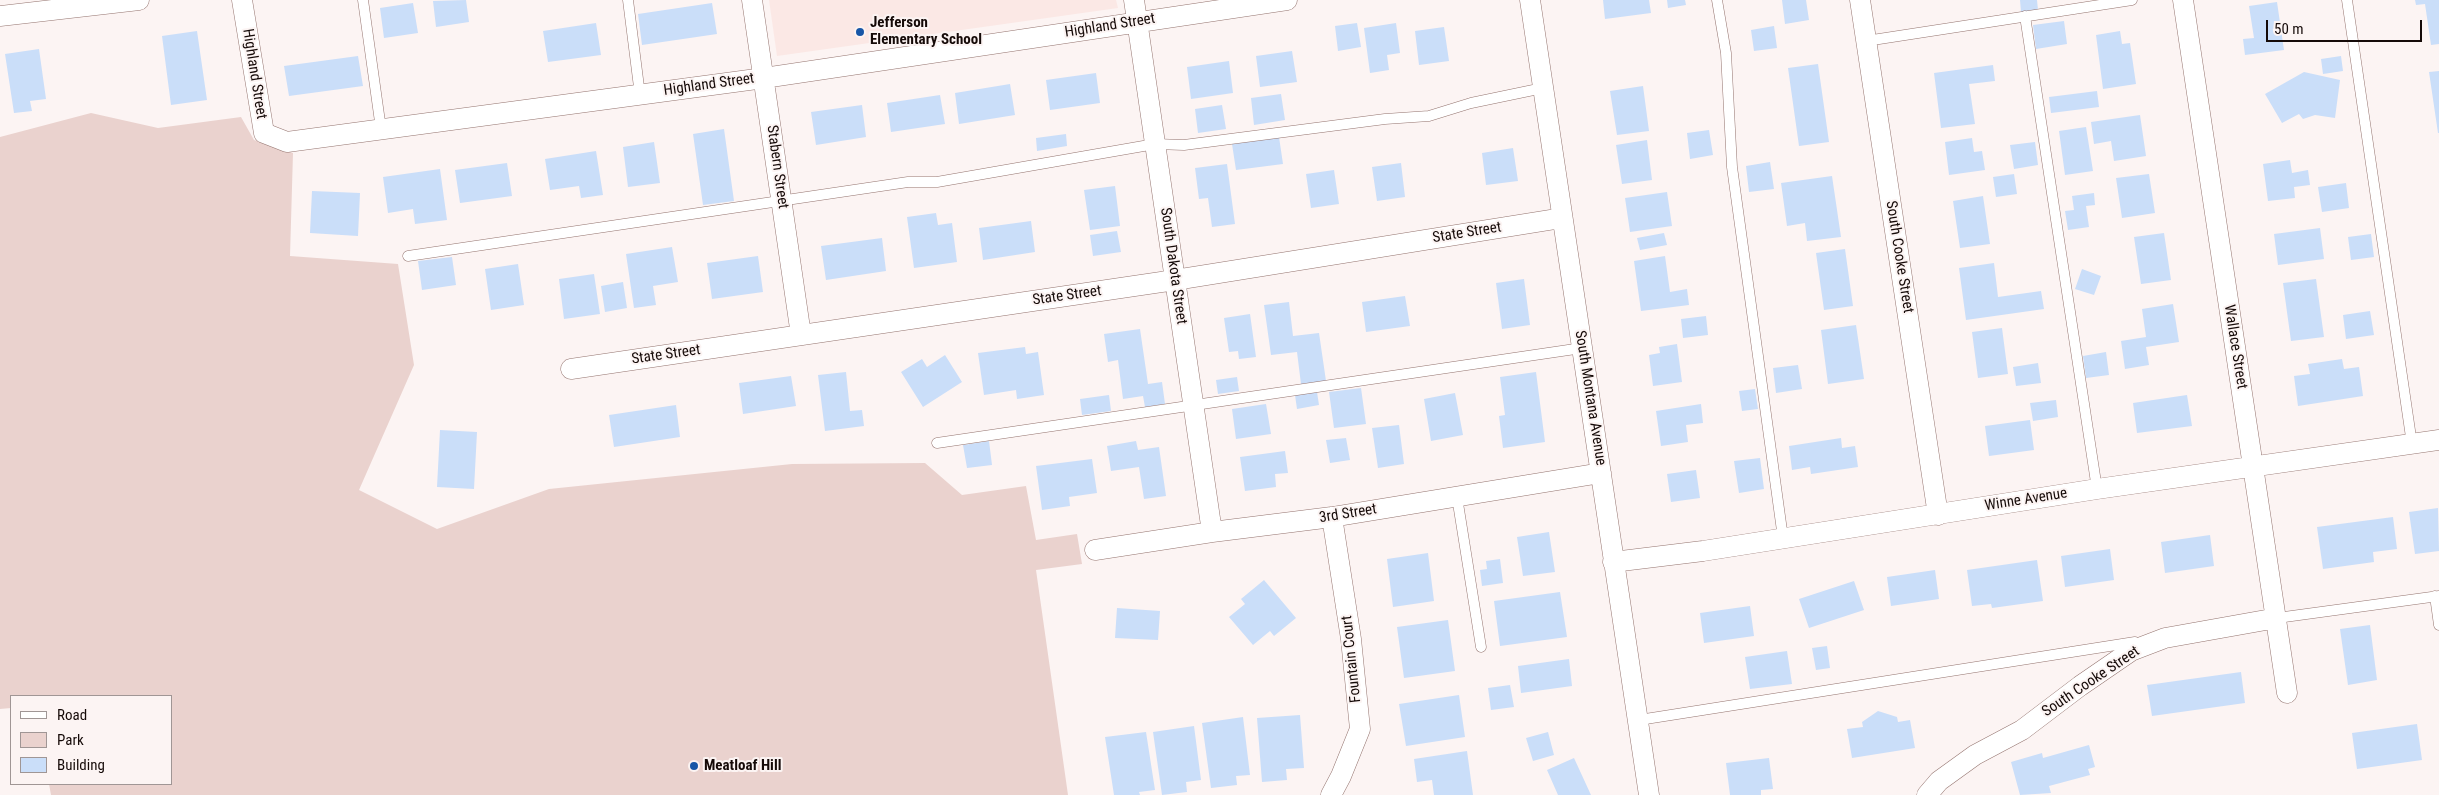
<!DOCTYPE html>
<style>
body{margin:0}
#map{position:relative;width:2439px;height:795px;overflow:hidden;background:#fcf4f3;font-family:"Roboto Condensed",sans-serif}
canvas{display:block}
.legend{position:absolute;left:10px;top:695px;width:162px;height:90px;box-sizing:border-box;background:#fcf4f3;border:1px solid #a09695;margin:0;padding:6px 9px;list-style:none;font-size:15px;color:#150a08}
.legend li{display:flex;align-items:center;gap:10px;height:25px}
.legend b{width:25px;border:1px solid #a09695}
.scale{position:absolute;left:2266px;top:20px;width:156px;height:22px;box-sizing:border-box;border:2px solid #150a08;border-top:0;padding-left:6px;font-size:15px;line-height:18px;white-space:nowrap;color:#150a08;-webkit-text-stroke:4px #fcf4f3;paint-order:stroke}
</style>
<div id="map">
<canvas width="2439" height="795"></canvas>
<ul class="legend">
<li><b style="height:6px;background:#fff"></b>Road</li>
<li><b style="height:14px;background:#ead2ce"></b>Park</li>
<li><b style="height:14px;background:#cadef9"></b>Building</li>
</ul>
<div class="scale">50 m</div>
</div>
<script>
const ctx = document.querySelector('canvas').getContext('2d');
ctx.lineJoin = 'round';
function paint(path, color) { ctx.fillStyle = color; ctx.fill(path, 'evenodd'); }
const shape = rows => new Path2D(rows.map(r => 'M' + r).join(''));
function trace(path, color, width, dash) { ctx.strokeStyle = color; ctx.lineWidth = width; ctx.lineCap = dash ? 'butt' : 'round'; ctx.setLineDash(dash || []); ctx.stroke(path); }
function drawText(font, color, halo, rows, align = 'center') {
  ctx.font = font + ' "Roboto Condensed",sans-serif'; ctx.lineWidth = 4; ctx.setLineDash([]); ctx.textBaseline = 'middle'; ctx.strokeStyle = halo; ctx.fillStyle = color; for (const [text, x, y, turn = 0] of rows) {
    ctx.save(); ctx.translate(x, y); ctx.rotate((+turn || 0) * Math.PI / 180); ctx.textAlign = isNaN(turn) ? turn : align; if (halo) ctx.strokeText(text, 0, 0); ctx.fillText(text, 0, 0); ctx.restore();
  }
}
paint(shape([
 [769,0,1116,0,1118,8,777,56]
]), '#fbe8e5');
paint(shape([
 [91,113,158,128,241,117,254,140,293,153,290,256,398,264,414,365,359,490,437,529,549,489,792,464,925,463,962,495,1026,486,1036,540,1077,534,1082,564,1036,570,1068,795,51,795,49,784,171,784,171,696,11,696,11,708,0,709,0,137]
]), '#ead2ce');
paint(shape([
 [466,0,469,22,436,27,433,1],
 [1603,0,1649,0,1651,13,1605,19],
 [1667,0,1685,0,1686,5,1668,8],
 [1782,0,1806,0,1809,20,1785,24],
 [2020,0,2037,0,2038,10,2021,12],
 [2415,0,2439,0,2439,44,2431,45,2425,4,2416,5],
 [2277,2,2284,50,2245,55,2243,39,2254,38,2249,6],
 [413,3,418,33,384,38,380,8],
 [712,3,717,34,642,45,638,14],
 [2064,21,2067,44,2036,49,2033,25],
 [596,23,601,55,548,62,543,31],
 [1357,23,1361,47,1338,51,1335,26],
 [1396,23,1400,53,1387,55,1389,70,1370,73,1364,28],
 [1774,26,1777,48,1754,51,1751,30],
 [1444,27,1449,61,1419,65,1415,31],
 [197,31,207,100,171,105,162,36],
 [2120,31,2122,44,2130,43,2136,84,2103,89,2096,35],
 [39,49,46,99,30,101,32,111,14,113,5,54],
 [1292,51,1297,82,1260,87,1256,56],
 [358,56,363,86,289,96,284,66],
 [2341,56,2343,71,2323,74,2321,59],
 [1229,61,1233,93,1191,99,1187,67],
 [1818,64,1829,142,1799,146,1788,68],
 [1993,65,1995,81,1969,84,1975,124,1941,128,1934,73],
 [2439,71,2439,133,2438,133,2429,72],
 [2304,72,2340,80,2335,118,2315,115,2303,119,2299,114,2282,123,2265,94],
 [1096,73,1100,103,1050,110,1046,80],
 [1010,84,1015,115,959,124,955,93],
 [1643,86,1649,131,1617,135,1610,91],
 [2097,91,2099,107,2051,113,2049,97],
 [1281,94,1285,120,1254,125,1251,98],
 [940,95,945,124,891,132,887,103],
 [862,105,866,137,816,145,811,112],
 [1222,105,1226,129,1198,133,1195,109],
 [2140,115,2146,156,2114,161,2111,141,2094,144,2091,122],
 [2086,127,2093,171,2065,175,2059,131],
 [724,129,734,201,703,205,693,134],
 [1709,130,1713,155,1690,159,1687,133],
 [1066,134,1067,146,1037,151,1036,138],
 [1279,137,1283,164,1236,170,1232,144],
 [1972,138,1974,152,1982,151,1985,170,1949,175,1945,142],
 [1647,140,1652,180,1622,184,1616,145],
 [654,142,660,183,628,187,623,147],
 [2035,142,2038,165,2014,169,2010,145],
 [1513,148,1518,181,1486,185,1482,153],
 [596,151,603,195,581,198,579,186,550,190,545,159],
 [2290,160,2292,173,2308,170,2310,185,2294,187,2295,198,2268,201,2263,164],
 [1770,162,1774,189,1749,192,1746,166],
 [507,163,512,196,460,203,455,170],
 [1401,163,1405,197,1377,201,1372,167],
 [1227,164,1235,224,1212,227,1208,198,1199,199,1195,168],
 [440,169,447,220,415,224,413,209,388,213,383,177],
 [1334,170,1339,204,1311,208,1306,174],
 [2014,174,2017,194,1996,197,1993,177],
 [2149,174,2155,213,2122,218,2116,178],
 [1832,176,1841,237,1807,241,1805,223,1787,226,1781,183],
 [2346,183,2349,208,2322,212,2318,187],
 [1115,186,1120,226,1090,230,1084,190],
 [312,191,360,193,358,236,310,233],
 [1667,192,1672,226,1630,232,1625,198],
 [2094,193,2095,205,2086,206,2089,227,2068,230,2065,211,2074,210,2072,196],
 [1983,196,1990,244,1960,248,1953,201],
 [936,213,938,225,952,223,957,262,914,268,907,217],
 [1031,221,1035,252,983,260,979,228],
 [2320,228,2324,259,2278,265,2274,234],
 [1117,231,1121,252,1093,256,1090,235],
 [1664,233,1667,245,1640,250,1637,238],
 [2164,233,2171,280,2141,284,2134,237],
 [2371,234,2374,257,2351,260,2348,237],
 [882,238,886,271,826,280,821,246],
 [672,247,678,282,653,286,656,305,634,308,626,254],
 [1845,249,1853,306,1824,310,1816,253],
 [758,256,763,292,712,299,707,263],
 [1665,256,1670,292,1687,289,1689,305,1641,311,1634,261],
 [452,257,456,285,422,290,418,261],
 [1994,263,1998,297,2041,291,2044,309,1966,320,1959,268],
 [518,264,524,305,491,310,485,269],
 [2082,269,2101,276,2094,295,2075,289],
 [594,274,600,314,564,319,559,279],
 [1524,279,1530,325,1502,329,1496,283],
 [2316,279,2324,337,2291,341,2283,283],
 [623,282,627,308,605,312,601,286],
 [1405,296,1410,326,1366,332,1362,302],
 [1289,302,1293,336,1319,333,1326,381,1301,384,1297,352,1271,355,1264,305],
 [2173,304,2179,342,2146,347,2149,365,2125,369,2121,341,2146,337,2142,309],
 [2370,311,2374,335,2346,339,2343,315],
 [1250,314,1256,357,1239,359,1238,351,1229,352,1224,318],
 [1706,316,1708,335,1683,338,1681,319],
 [1856,325,1864,379,1828,384,1821,330],
 [2002,328,2008,374,1978,378,1972,332],
 [1140,329,1148,384,1162,382,1165,404,1145,407,1143,396,1123,399,1118,360,1108,362,1104,334],
 [1677,344,1682,382,1653,386,1649,355,1660,353,1659,347],
 [1025,347,1026,354,1038,352,1044,395,1017,399,1016,390,984,395,978,353],
 [2106,352,2109,375,2086,378,2083,356],
 [945,355,962,382,923,407,901,372,922,359,927,367],
 [2342,359,2344,369,2359,367,2363,396,2298,406,2294,376,2310,374,2308,364],
 [2038,363,2041,383,2016,386,2013,367],
 [1798,365,1802,389,1776,393,1773,368],
 [846,372,850,411,862,410,864,426,825,431,818,375],
 [1536,372,1545,442,1503,448,1499,416,1505,415,1500,377],
 [791,376,796,406,743,414,739,383],
 [1237,377,1239,391,1218,394,1216,380],
 [1361,388,1366,424,1334,428,1329,392],
 [1755,389,1758,409,1742,411,1739,391],
 [1317,392,1319,405,1297,409,1295,395],
 [1455,393,1463,435,1431,441,1424,399],
 [1109,395,1111,411,1082,415,1080,399],
 [2187,395,2192,426,2137,433,2133,403],
 [2056,400,2058,417,2033,421,2030,403],
 [1266,404,1271,434,1236,439,1232,409],
 [1701,404,1703,423,1686,425,1688,442,1661,446,1656,411],
 [676,405,680,437,614,447,609,415],
 [2030,420,2034,450,1989,456,1985,426],
 [1399,425,1404,464,1378,468,1372,428],
 [440,430,477,432,474,489,437,487],
 [1346,438,1350,460,1330,463,1326,440],
 [1841,438,1842,448,1855,446,1858,467,1811,474,1810,467,1792,470,1789,446],
 [989,441,992,465,967,468,963,445],
 [1136,441,1138,450,1159,447,1166,496,1144,499,1139,467,1111,471,1107,446],
 [1285,451,1288,473,1275,474,1276,487,1245,491,1240,457],
 [1760,458,1764,489,1739,493,1734,461],
 [1092,459,1097,493,1069,497,1070,506,1042,510,1036,466],
 [1696,470,1700,498,1671,502,1667,474],
 [2438,508,2439,551,2415,554,2409,512],
 [2393,517,2397,549,2373,552,2374,562,2323,569,2317,527],
 [1549,532,1555,572,1523,576,1517,537],
 [2210,535,2214,566,2165,573,2161,542],
 [2110,549,2114,580,2065,587,2061,556],
 [1428,553,1434,601,1393,607,1387,559],
 [1500,559,1503,583,1482,586,1480,570,1487,569,1486,561],
 [2037,560,2043,601,1992,608,1991,604,1972,606,1967,570],
 [1935,570,1939,599,1891,606,1887,577],
 [1264,580,1296,618,1274,636,1270,631,1253,645,1229,617,1245,604,1241,599],
 [1854,581,1864,610,1809,628,1799,599],
 [1560,592,1567,637,1500,646,1494,601],
 [1750,606,1754,636,1704,643,1700,613],
 [1117,608,1160,611,1158,640,1115,638],
 [1448,620,1455,671,1404,678,1397,627],
 [2370,625,2377,680,2348,685,2340,629],
 [1827,646,1830,668,1816,670,1812,648],
 [1787,651,1792,684,1750,689,1745,657],
 [1569,659,1572,686,1521,693,1518,666],
 [2241,672,2245,703,2152,716,2147,685],
 [1510,685,1514,707,1491,710,1488,688],
 [1459,695,1465,737,1406,746,1399,704],
 [1878,711,1897,717,1898,722,1910,720,1915,748,1852,758,1847,729,1863,727,1862,722],
 [1300,715,1304,768,1286,769,1287,780,1262,782,1257,718],
 [1243,717,1250,775,1236,776,1237,785,1211,788,1202,723],
 [2417,724,2422,760,2357,769,2352,733],
 [1194,726,1201,780,1186,782,1187,792,1162,795,1153,732],
 [1146,732,1155,790,1139,792,1140,795,1114,795,1105,737],
 [1548,732,1554,755,1533,761,1526,738],
 [2089,745,2095,767,2088,769,2090,775,2049,786,2051,793,2020,795,2011,762,2042,753,2043,758],
 [1467,751,1473,795,1434,795,1432,780,1417,782,1414,759],
 [1574,758,1591,795,1558,795,1547,770],
 [1769,758,1773,789,1761,790,1761,795,1730,795,1726,763]
]), '#cadef9');
const lane = shape([
 [363,0,381,129],
 [628,0,640,95],
 [1717,0,1726,53,1732,167,1783,538],
 [2347,0,2412,444],
 [2025,16,2097,489],
 [1866,41,2132,0],
 [408,256,908,182,937,182,1155,144,1184,145,1385,119,1429,116,1471,103,1543,88],
 [937,443,1582,348],
 [1457,497,1481,647],
 [2435,596,2439,625],
 [2277,618,2439,596],
 [1639,720,2135,642]
]);
const street = shape([
 [242,0,264,133,287,142,764,78,1287,0],
 [752,0,801,335],
 [1134,0,1212,532],
 [1530,0,1649,795],
 [1860,0,1938,515],
 [2183,0,2287,693],
 [0,16,139,0],
 [571,369,1175,280,1562,218],
 [1095,550,1212,532,1332,517,1601,473],
 [1613,562,1703,551,2097,489,2439,440],
 [1331,795,1341,776,1360,729,1351,639,1332,517],
 [1927,795,1939,781,1975,755,2022,730,2080,686,2131,651,2165,638,2277,618]
]);
trace(lane, '#94746f', 11);
trace(street, '#94746f', 21);
trace(lane, '#fff', 10);
trace(street, '#fff', 20);
for (const [x, y, r, color] of [
 [860,32,5,"#1756a7"],
 [694,766,5,"#1756a7"]
]) { const dot = new Path2D(); dot.arc(x, y, r, 0, 2 * Math.PI); ctx.fillStyle = color; ctx.fill(dot); trace(dot, '#fcf4f3', 2); }
drawText('bold 15px', '#150a08', '#fcf4f3', [
 ["Jefferson",870,23],
 ["Elementary School",870,40],
 ["Meatloaf Hill",704,766]
], 'left');
drawText('15px', '#150a08', '#fcf4f3', [
 ["Highland Street",1110,26,-9],
 ["Highland Street",254,74,81],
 ["Highland Street",709,85,-8],
 ["Stabern Street",777,167,82],
 ["State Street",1467,233,-9],
 ["South Cooke Street",1899,257,81],
 ["South Dakota Street",1173,266,82],
 ["State Street",1067,296,-8],
 ["Wallace Street",2235,347,81],
 ["State Street",666,355,-8],
 ["South Montana Avenue",1590,398,81],
 ["Winne Avenue",2026,500,-9],
 ["3rd Street",1348,514,-9],
 ["Fountain Court",1352,659,-96],
 ["South Cooke Street",2091,682,-34]
]);
</script>
